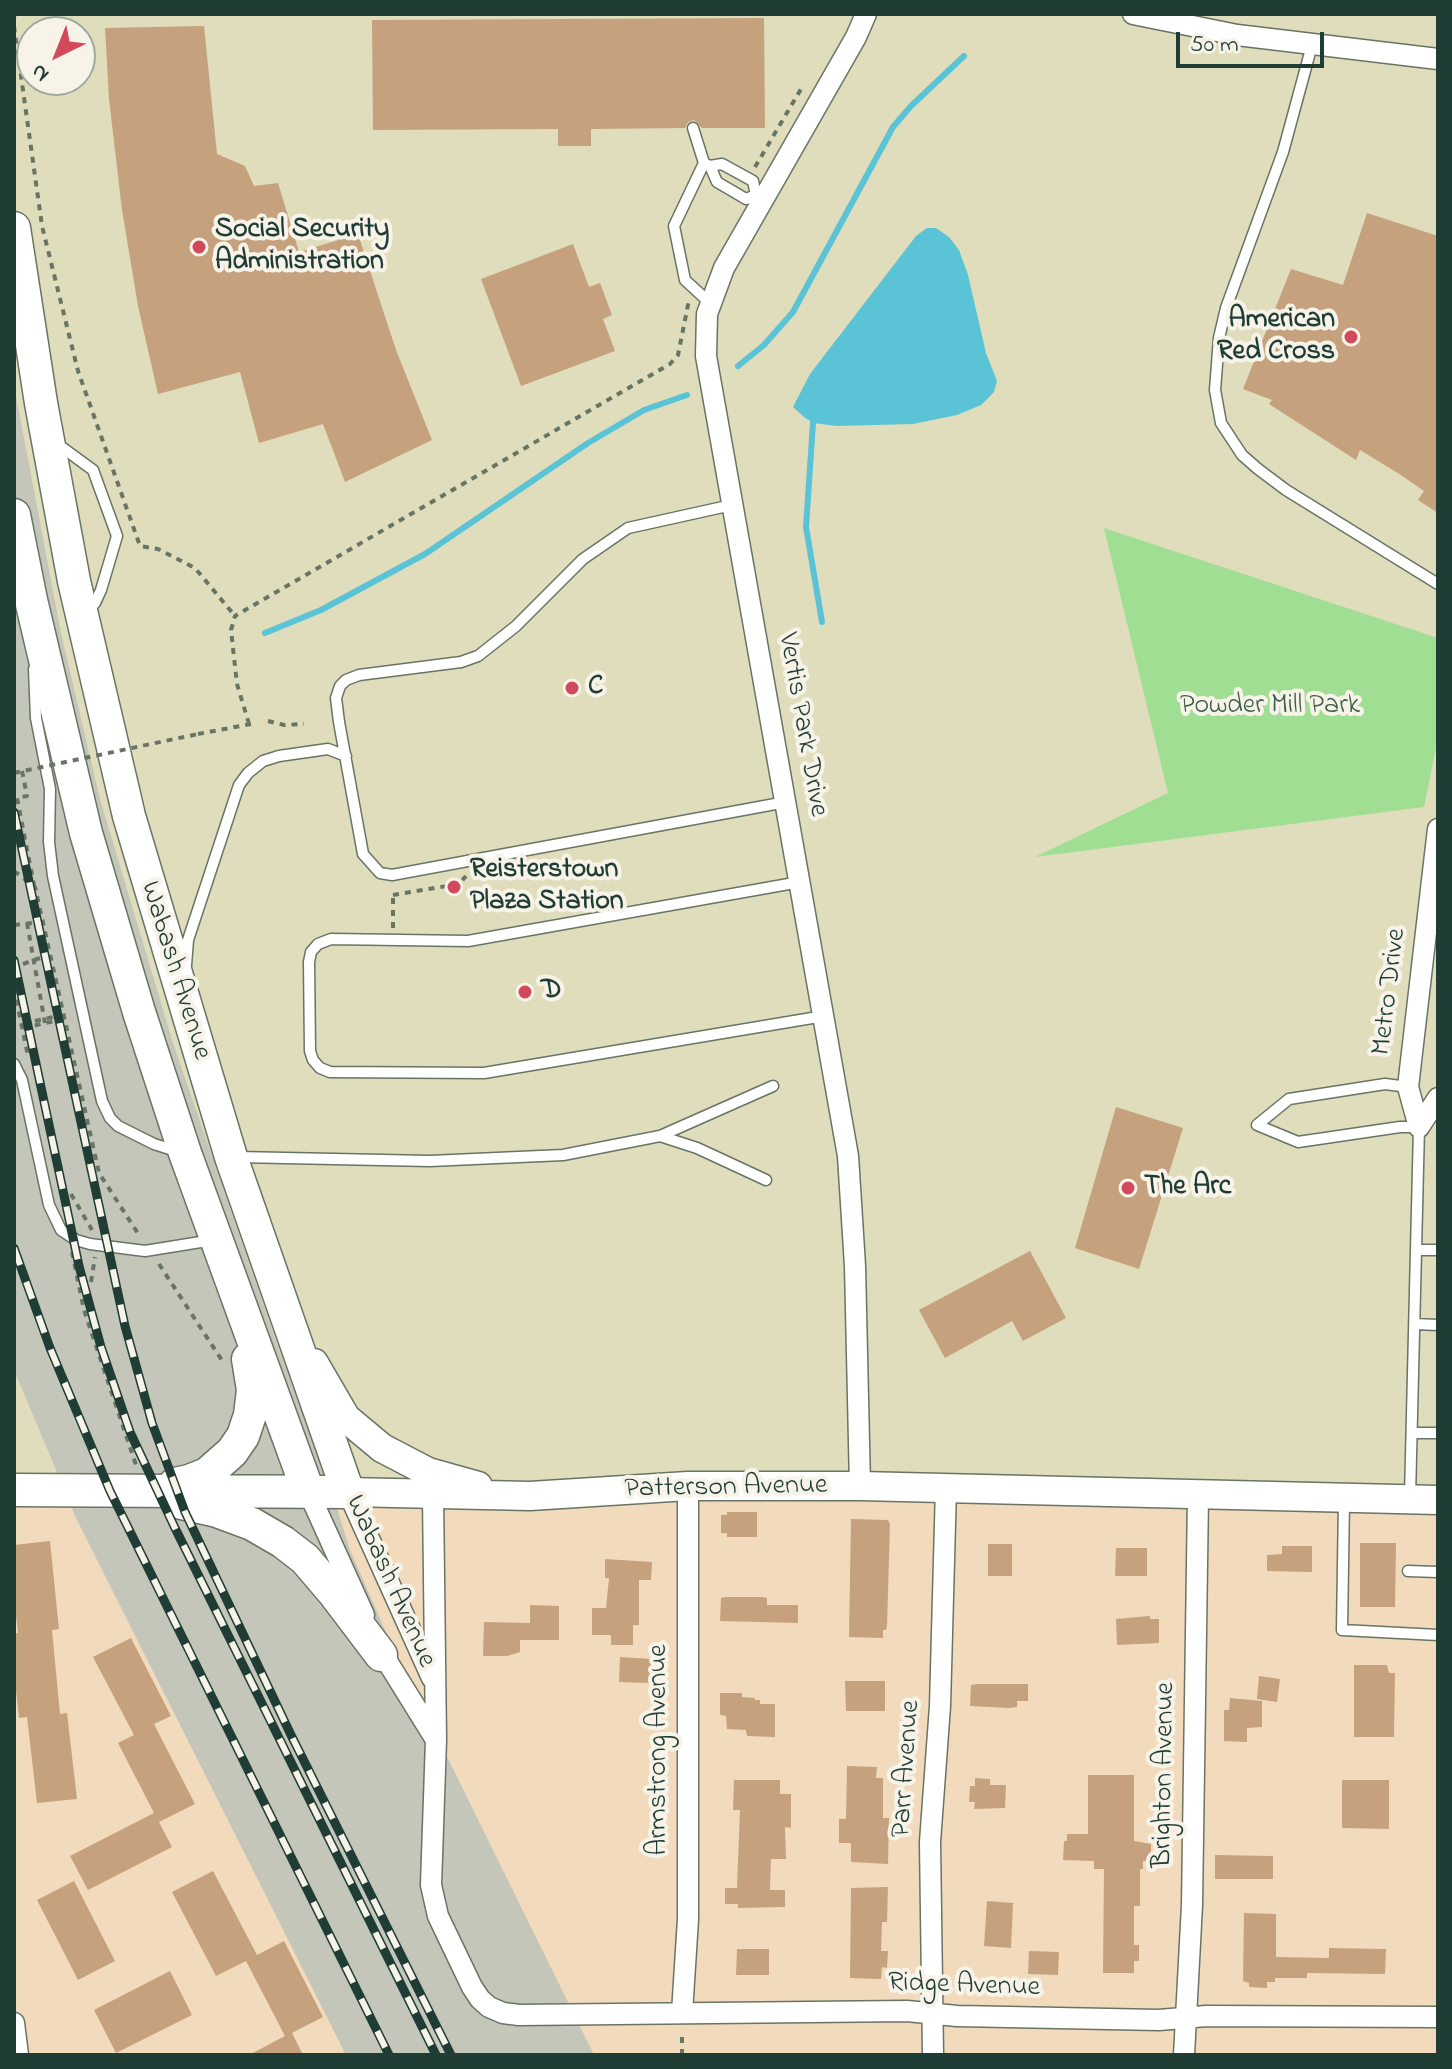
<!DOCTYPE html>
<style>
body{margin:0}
#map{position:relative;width:1452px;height:2069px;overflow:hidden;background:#f1dbbc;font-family:"Indie Flower",sans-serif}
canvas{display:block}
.frame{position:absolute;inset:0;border:16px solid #1f3d34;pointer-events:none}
.north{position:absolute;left:16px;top:16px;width:80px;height:80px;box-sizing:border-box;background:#f7f3e8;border:2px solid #a1aaa0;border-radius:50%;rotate:223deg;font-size:22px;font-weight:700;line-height:32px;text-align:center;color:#1f3d34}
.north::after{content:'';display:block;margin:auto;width:28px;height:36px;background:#d1495b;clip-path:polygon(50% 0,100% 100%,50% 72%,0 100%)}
.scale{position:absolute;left:1176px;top:32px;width:148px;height:36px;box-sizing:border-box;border:4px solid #1f3d34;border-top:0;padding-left:10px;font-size:24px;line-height:28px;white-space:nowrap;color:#1f3d34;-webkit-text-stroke:6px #f7f3e8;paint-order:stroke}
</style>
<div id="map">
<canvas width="1452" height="2069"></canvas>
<div class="frame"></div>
<div class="north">N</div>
<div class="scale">50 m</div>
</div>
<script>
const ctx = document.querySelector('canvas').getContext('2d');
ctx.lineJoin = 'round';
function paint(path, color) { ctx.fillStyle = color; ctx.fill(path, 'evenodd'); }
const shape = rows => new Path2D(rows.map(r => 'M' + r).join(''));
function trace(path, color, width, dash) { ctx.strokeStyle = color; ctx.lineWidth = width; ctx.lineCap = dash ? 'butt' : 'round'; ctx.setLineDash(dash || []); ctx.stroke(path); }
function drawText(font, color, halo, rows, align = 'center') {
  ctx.font = font + ' "Indie Flower",sans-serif'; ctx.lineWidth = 8; ctx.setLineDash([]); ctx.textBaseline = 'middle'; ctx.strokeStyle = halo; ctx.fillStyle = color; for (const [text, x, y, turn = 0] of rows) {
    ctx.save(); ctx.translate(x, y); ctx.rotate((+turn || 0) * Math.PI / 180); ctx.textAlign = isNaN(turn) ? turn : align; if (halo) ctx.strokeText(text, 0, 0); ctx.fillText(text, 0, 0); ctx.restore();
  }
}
paint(shape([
 [14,14,1438,14,1438,1504,332,1492,278,1347,173,1043,100,799,61,633,14,385],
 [32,32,80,32,80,80,32,80],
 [14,1370,63,1490,14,1489]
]), '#dfddbb');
paint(shape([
 [14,385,61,633,100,799,173,1043,278,1347,332,1492,350,1550,389,1639,594,2055,346,2055,76,1518,14,1370]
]), '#c3c6b9');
paint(shape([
 [1104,528,1438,638,1438,738,1424,807,1035,857,1168,793]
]), '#a0de93');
paint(shape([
 [927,228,936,228,949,237,959,250,968,275,986,353,997,381,994,392,981,405,957,415,913,424,837,426,813,423,804,417,793,407,810,374,916,236]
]), '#5ac3d6');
trace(shape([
 [738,366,764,345,793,312,893,127,911,106,964,56],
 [813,423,806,527,822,622],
 [265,633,321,610,425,554,588,443,644,410,687,395]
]), '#5ac3d6', 6);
paint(shape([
 [764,18,765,128,702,128,694,120,688,122,685,128,591,129,591,146,558,146,558,129,373,130,372,20],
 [204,26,217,154,245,166,254,186,278,183,299,252,358,234,396,350,432,440,345,482,323,424,259,443,240,372,158,394,138,306,122,210,109,99,105,28],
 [1367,213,1438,236,1438,513,1418,500,1424,491,1401,475,1360,450,1356,460,1269,404,1272,400,1243,389,1291,269,1343,285],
 [573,244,589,287,600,283,612,315,603,319,615,351,521,386,481,279],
 [1116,1107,1183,1128,1139,1269,1075,1248],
 [1030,1251,1066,1318,1023,1341,1012,1321,945,1358,919,1310],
 [727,1512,757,1512,757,1537,727,1537,727,1533,721,1533,721,1515,727,1515],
 [851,1519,888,1520,890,1524,887,1626,886,1630,883,1630,883,1638,849,1637],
 [50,1541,59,1629,52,1630,60,1714,67,1713,77,1799,37,1803,27,1717,19,1718,14,1673,14,1634,18,1633,14,1599,14,1545],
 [1360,1543,1396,1543,1395,1607,1360,1607],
 [988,1544,1012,1544,1012,1576,988,1576],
 [1282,1546,1312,1546,1312,1572,1267,1571,1267,1555,1282,1554],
 [1116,1548,1147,1548,1147,1576,1115,1576],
 [605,1559,652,1562,651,1580,639,1580,639,1625,633,1625,633,1645,611,1645,611,1635,592,1635,592,1608,606,1608,609,1578,605,1578],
 [726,1597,762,1597,767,1598,767,1605,798,1605,798,1623,720,1621,721,1598],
 [530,1605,559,1606,559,1640,520,1640,520,1652,507,1656,483,1656,484,1622,530,1623],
 [1150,1616,1150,1619,1159,1619,1159,1643,1117,1645,1116,1619],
 [131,1638,171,1716,154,1724,195,1804,159,1822,172,1847,88,1890,70,1856,154,1813,118,1743,134,1735,93,1657],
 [620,1657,651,1659,650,1683,619,1682],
 [1354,1665,1387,1665,1389,1673,1395,1673,1394,1737,1354,1737],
 [1259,1676,1280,1679,1277,1702,1257,1699],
 [845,1681,885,1681,885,1711,846,1711],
 [978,1684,1028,1684,1028,1701,1017,1701,1017,1707,1009,1708,970,1706,971,1685],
 [720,1693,742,1693,742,1697,755,1698,755,1700,760,1700,760,1704,775,1704,775,1737,747,1736,746,1730,727,1729,726,1716,720,1715],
 [1230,1698,1262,1701,1262,1727,1247,1728,1247,1742,1224,1741,1224,1710,1229,1710],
 [847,1766,877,1767,876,1778,883,1778,883,1818,889,1818,888,1864,851,1862,851,1843,839,1843,839,1819,846,1819],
 [1088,1775,1134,1775,1134,1841,1151,1844,1151,1862,1143,1861,1143,1869,1140,1869,1140,1906,1134,1906,1134,1945,1139,1945,1139,1961,1134,1961,1134,1973,1103,1973,1104,1869,1094,1869,1094,1861,1063,1860,1064,1841,1067,1841,1067,1834,1088,1834],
 [975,1778,990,1779,990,1785,1006,1785,1005,1808,974,1809,975,1802,969,1802,970,1786,975,1786],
 [734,1780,780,1780,780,1794,791,1794,791,1828,785,1827,786,1859,771,1859,770,1890,785,1890,785,1907,738,1908,738,1904,725,1904,725,1888,737,1888,740,1810,733,1810],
 [1342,1780,1389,1780,1389,1829,1342,1828],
 [1215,1855,1273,1856,1273,1879,1215,1879],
 [213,1871,257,1955,284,1941,323,2017,292,2033,303,2055,249,2055,285,2036,246,1961,216,1976,172,1892],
 [74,1881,115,1961,78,1980,37,1900],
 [888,1887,887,1922,882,1922,881,1951,888,1951,887,1968,882,1967,881,1979,850,1978,851,1888],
 [987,1901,1013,1903,1011,1948,984,1946],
 [1244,1913,1276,1914,1276,1957,1329,1958,1329,1948,1386,1949,1385,1974,1307,1973,1307,1978,1275,1978,1275,1982,1267,1982,1267,1988,1249,1987,1249,1983,1243,1981],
 [737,1949,769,1949,769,1975,736,1975],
 [1029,1951,1059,1952,1058,1975,1028,1974],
 [170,1971,192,2015,116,2053,94,2010]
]), '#c5a17e');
const service = shape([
 [1312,45,1283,152,1226,308,1219,338,1215,390,1221,423,1242,455,1258,469,1286,490,1438,584],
 [693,128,704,163,674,226,685,280,711,304],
 [706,164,710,166,722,164,753,181,756,195],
 [710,166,717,182,746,199,756,195,763,198],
 [56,443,93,470,117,536,101,590,95,603,86,612],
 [732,505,628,528,583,559,516,626,478,656,461,662,359,675,346,680,340,686,336,698,339,722,363,854,380,873,392,875,786,802],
 [34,669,36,718,50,789,49,842,53,876,102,1101,110,1118,118,1126,154,1144,176,1151],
 [800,882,468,941,331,939,318,944,311,952,309,962,310,1051,313,1060,320,1068,330,1072,484,1073,824,1016],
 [186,965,188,940,239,785,248,773,263,761,279,756,328,749,346,756],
 [14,1064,22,1080,49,1205,61,1230,76,1240,90,1244,145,1251,213,1240],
 [1408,1087,1385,1084,1289,1099,1257,1125,1298,1142,1400,1127,1419,1127,1410,1497],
 [660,1136,697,1148,766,1180],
 [237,1157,430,1161,563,1155,660,1136,773,1086],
 [1416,1250,1438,1250],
 [1414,1324,1438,1325],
 [1412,1433,1438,1433],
 [1344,1500,1342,1630,1438,1635],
 [1408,1571,1438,1572]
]);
const minor = shape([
 [1133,14,1237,35,1438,59],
 [1419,1127,1408,1087,1438,829],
 [1419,1127,1438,1098],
 [860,1486,855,1266,848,1156,706,356,707,314,724,268,856,37,866,14],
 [308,1491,364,1615],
 [348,1492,432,1678],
 [433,1496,436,1740,431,1885,438,1916,472,1987,480,1999,489,2007,503,2013,519,2015,907,2011,957,2016,1159,2020,1206,2016,1438,2017],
 [377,1645,436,1740],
 [682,2013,688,1919,688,1486],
 [14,2023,18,2055],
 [933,2055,930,1842,940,1706,946,1487],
 [1184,2055,1192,1905,1198,1496]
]);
const secondary = shape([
 [314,1363,346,1418,382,1448,428,1472,478,1486],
 [348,1492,530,1496,688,1486,860,1486,1438,1500]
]);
const primary = shape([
 [14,228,41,403,74,581,129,816,231,1157,348,1492,14,1490],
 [14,515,31,600,86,833,139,1012,185,1153,308,1491],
 [175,1484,189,1481,207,1474,232,1452,243,1436,250,1415,253,1390,248,1359],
 [181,1503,217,1511,252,1524,283,1542,305,1559,334,1593,381,1655]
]);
trace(service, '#687464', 13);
trace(minor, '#687464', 23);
trace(secondary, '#687464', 31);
trace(primary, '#687464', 35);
trace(shape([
 [14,17,15,14],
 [14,26,42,226,78,371,140,546,158,549,195,568,235,616],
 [755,167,801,89],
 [268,721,284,725,304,724],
 [249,724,237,684,231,630,235,616,670,364,678,355,689,300],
 [198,734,251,724],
 [22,771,27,796,17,798,34,885],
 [14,829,22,824],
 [14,871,35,887,99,1173,139,1235],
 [393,895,459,884,466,876],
 [27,923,45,1023],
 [14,925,42,922],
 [393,928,393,893],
 [23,964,40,958],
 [14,988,28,1056],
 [35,1021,53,1017],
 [23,1028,64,1019],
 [71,1194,92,1230],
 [72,1252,84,1310,136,1465],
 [159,1264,223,1362],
 [91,1282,95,1257],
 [682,2055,682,2033]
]), '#687464', 4, [6, 6]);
trace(service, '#fff', 10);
trace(minor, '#fff', 20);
trace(secondary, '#fff', 28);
trace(primary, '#fff', 32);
const rail = shape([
 [14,812,125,1326,152,1423,185,1512,291,1735,451,2055],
 [14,960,79,1266,101,1347,130,1432,175,1528,436,2055],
 [14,1248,50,1348,110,1491,389,2055]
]);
trace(rail, '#1f3d34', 9);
trace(rail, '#f7f3e8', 6, [18]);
trace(shape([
 [14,773,198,734]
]), '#687464', 4, [6, 6]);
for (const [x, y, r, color] of [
 [199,247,8,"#d1495b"],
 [1351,337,8,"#d1495b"],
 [572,688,8,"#d1495b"],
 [454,887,8,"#d1495b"],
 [525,992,8,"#d1495b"],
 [1128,1188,8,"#d1495b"]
]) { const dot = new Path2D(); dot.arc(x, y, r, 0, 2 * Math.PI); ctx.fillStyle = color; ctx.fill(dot); trace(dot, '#f7f3e8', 3); }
drawText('bold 28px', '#1f3d34', '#f7f3e8', [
 ["Social Security",215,231],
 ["Administration",215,263],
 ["American",1335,321,"right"],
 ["Red Cross",1335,353,"right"],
 ["C",588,688],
 ["Reisterstown",470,871],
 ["Plaza Station",470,903],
 ["D",541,992],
 ["The Arc",1144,1188]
], 'left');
drawText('28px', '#395d47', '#f7f3e8', [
 ["Powder Mill Park",1270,707]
]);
drawText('28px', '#1f3d34', '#f7f3e8', [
 ["Vertis Park Drive",801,725,80],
 ["Wabash Avenue",174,971,73],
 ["Metro Drive",1391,992,-83],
 ["Patterson Avenue",726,1489,-1],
 ["Wabash Avenue",389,1582,66],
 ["Armstrong Avenue",660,1750,-90],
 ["Parr Avenue",908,1769,-86],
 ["Brighton Avenue",1166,1775,-89],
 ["Ridge Avenue",964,1987,2]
]);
</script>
